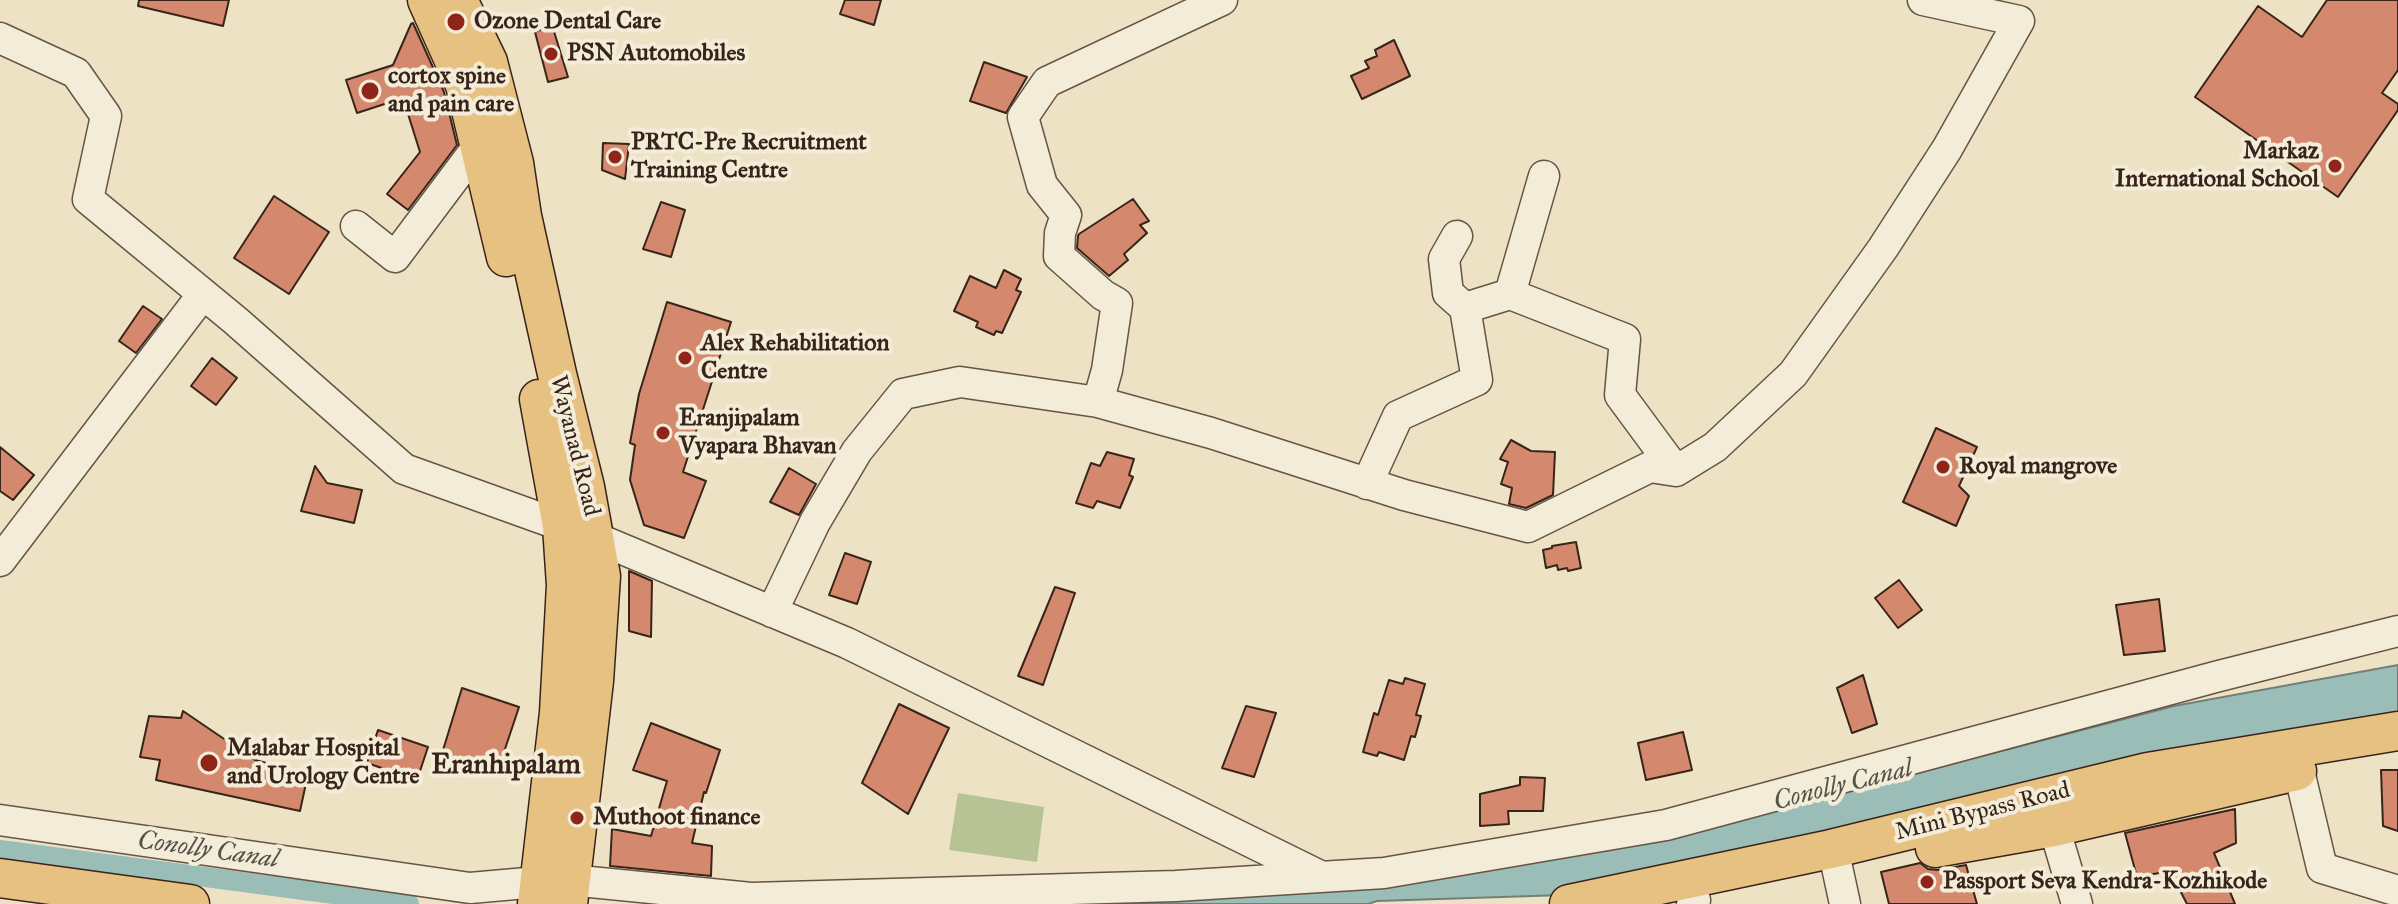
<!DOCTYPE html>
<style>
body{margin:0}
canvas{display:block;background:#ede2c3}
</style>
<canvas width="2398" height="904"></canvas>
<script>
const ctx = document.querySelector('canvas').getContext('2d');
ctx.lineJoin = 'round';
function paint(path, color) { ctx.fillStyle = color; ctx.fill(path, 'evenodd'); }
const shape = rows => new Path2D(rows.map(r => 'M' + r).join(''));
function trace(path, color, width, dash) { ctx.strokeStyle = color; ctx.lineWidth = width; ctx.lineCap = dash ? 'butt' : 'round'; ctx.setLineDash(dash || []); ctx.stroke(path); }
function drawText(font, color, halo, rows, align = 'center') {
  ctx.font = font + ' "IM FELL Great Primer",serif'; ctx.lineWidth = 8; ctx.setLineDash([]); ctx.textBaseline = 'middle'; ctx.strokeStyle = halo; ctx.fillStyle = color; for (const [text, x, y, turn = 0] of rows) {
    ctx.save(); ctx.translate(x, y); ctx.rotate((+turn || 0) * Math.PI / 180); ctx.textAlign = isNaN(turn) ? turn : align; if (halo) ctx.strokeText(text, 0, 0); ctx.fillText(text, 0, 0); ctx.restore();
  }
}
paint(shape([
 [958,793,1044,807,1037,862,949,850]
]), '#b7c394');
const water = shape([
 [2398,665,2398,712,2167,751,1564,895,1377,901,1368,904,882,904,1694,831,2174,706,2398,665]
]);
paint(water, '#9abdb8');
trace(water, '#738078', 2);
trace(shape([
 [0,850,409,904]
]), '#9abdb8', 20);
const building = shape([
 [139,0,229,0,223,26,138,6,139,0],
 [845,0,881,0,874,25,840,14,845,0],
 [2327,0,2398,0,2398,70,2382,93,2398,104,2398,110,2338,197,2195,97,2258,6,2302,37,2327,0],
 [413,23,444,92,457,145,408,210,387,194,420,152,403,98,357,113,346,80,393,65,411,24,413,23],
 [552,25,568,77,548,82,535,32,552,25],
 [1394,40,1410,76,1362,99,1351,76,1369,68,1365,61,1377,56,1375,50,1394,40],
 [984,62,1027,77,1006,113,970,101,984,62],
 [603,143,629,144,625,179,602,170,603,143],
 [274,196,329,232,289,294,234,258,274,196],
 [1133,199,1149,221,1140,225,1147,233,1124,254,1128,260,1109,276,1077,248,1078,236,1079,234,1133,199],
 [661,202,685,210,671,257,643,249,661,202],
 [1004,270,1021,279,1016,290,1021,292,1002,333,996,331,994,335,976,327,978,322,954,311,970,276,996,288,1004,270],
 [667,302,731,322,683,472,706,481,684,538,644,525,630,480,635,445,630,443,639,394,667,302],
 [143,306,162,319,136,353,119,341,143,306],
 [212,358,237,378,216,405,191,386,212,358],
 [1936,428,1977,447,1959,486,1969,496,1956,526,1903,502,1936,428],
 [1511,440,1531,451,1555,452,1553,495,1526,508,1509,504,1512,488,1501,484,1508,462,1500,459,1511,440],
 [0,447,34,475,13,500,0,491,0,447],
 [1107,452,1134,459,1129,475,1133,477,1120,508,1097,501,1093,508,1076,503,1091,463,1100,466,1107,452],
 [315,466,327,483,362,490,354,523,301,511,315,466],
 [789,468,816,484,799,515,770,502,789,468],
 [1576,542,1581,568,1568,571,1567,568,1558,570,1557,565,1546,568,1543,550,1552,548,1552,546,1576,542],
 [845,553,871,562,857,604,829,595,845,553],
 [629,571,652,581,651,637,629,631,629,571],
 [1899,580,1922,610,1898,628,1875,598,1899,580],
 [1055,587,1075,593,1043,685,1018,676,1055,587],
 [2159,599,2165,651,2124,655,2116,605,2159,599],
 [1863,675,1877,724,1852,733,1837,688,1863,675],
 [1405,678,1425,684,1416,715,1421,716,1415,737,1411,736,1404,760,1379,752,1377,756,1363,752,1374,713,1378,715,1389,680,1403,684,1405,678],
 [462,688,519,707,496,776,440,760,462,688],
 [899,704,949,728,908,814,862,783,899,704],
 [1246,706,1276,713,1254,777,1222,768,1246,706],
 [183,711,255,760,308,774,300,811,156,780,160,760,140,757,149,716,181,718,183,711],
 [651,723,720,750,706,793,704,792,692,843,712,846,711,876,610,866,612,829,651,836,667,781,633,770,651,723],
 [378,730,428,747,417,780,367,763,378,730],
 [1683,732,1692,770,1646,780,1638,743,1683,732],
 [2381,770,2398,770,2398,831,2383,826,2381,770],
 [1520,777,1545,778,1543,811,1508,811,1509,824,1480,826,1480,794,1520,785,1520,777],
 [2235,809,2236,843,2214,853,2235,904,2187,904,2170,871,2137,877,2125,833,2235,809],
 [1920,863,1928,869,1938,870,1966,865,1977,904,1889,904,1881,872,1920,863]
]);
paint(building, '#d4896f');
trace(building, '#392419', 2);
const minor = shape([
 [0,38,76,73,106,116,88,199,236,321,404,469,596,538,847,643,1320,876],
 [356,226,395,257,479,145],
 [1457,236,1444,259,1448,293,1465,308],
 [1510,294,1544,176],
 [1098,402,1107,370,1117,303,1103,295,1059,256,1060,233,1066,215,1042,185,1023,117,1047,82,1222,0],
 [1367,484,1398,416,1477,380,1465,308,1510,294,1625,339,1620,395,1676,471],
 [0,561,203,294],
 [772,612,815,522,857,451,903,394,960,382,1098,402,1211,433,1404,495,1528,527,1650,467,1676,471,1715,447,1793,374,1883,248,1947,149,2019,21,1923,0],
 [2299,771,2322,868,2398,891],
 [0,820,470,888,538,882],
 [2054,827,2077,904],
 [1837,867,1845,904],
 [570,880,751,898,1176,886,1384,873,1666,825,2219,676,2398,631],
 [1692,904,1695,900]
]);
const major = shape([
 [427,0,465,85,506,257],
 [458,0,488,62,514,163,522,216,557,374,585,487,601,576,594,681,568,904],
 [1935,848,2054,827,2297,771],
 [0,878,190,904],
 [537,904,559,713,566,585,562,526,539,399],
 [1569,904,1831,849,2148,772,2398,731]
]);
trace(minor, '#665444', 33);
trace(major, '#392419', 41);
trace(minor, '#f3ecd8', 30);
trace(major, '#e6c182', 38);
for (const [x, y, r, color] of [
 [456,22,10,"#8f2418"],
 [551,54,8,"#8f2418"],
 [370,91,10,"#8f2418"],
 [615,157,8,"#8f2418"],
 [2335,166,8,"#8f2418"],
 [685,358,8,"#8f2418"],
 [663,433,8,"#8f2418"],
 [1943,467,8,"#8f2418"],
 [209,763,10,"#8f2418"],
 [577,818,8,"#8f2418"],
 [1927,882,8,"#8f2418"]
]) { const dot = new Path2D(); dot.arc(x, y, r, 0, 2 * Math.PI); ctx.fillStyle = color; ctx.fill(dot); trace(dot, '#f3ecd8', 3); }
drawText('bold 24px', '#392419', '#f3ecd8', [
 ["Ozone Dental Care",474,22],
 ["PSN Automobiles",567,54],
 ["cortox spine",388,77],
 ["and pain care",388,105],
 ["PRTC-Pre Recruitment",631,143],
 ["Training Centre",631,171],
 ["Markaz",2319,152,"right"],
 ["International School",2319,180,"right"],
 ["Alex Rehabilitation",701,344],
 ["Centre",701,372],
 ["Eranjipalam",679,419],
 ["Vyapara Bhavan",679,447],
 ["Royal mangrove",1959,467],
 ["Malabar Hospital",227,749],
 ["and Urology Centre",227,777],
 ["Muthoot finance",593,818],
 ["Passport Seva Kendra-Kozhikode",1943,882]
], 'left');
drawText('24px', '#392419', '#f3ecd8', [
 ["Wayanad Road",574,446,76],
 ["Mini Bypass Road",1983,812,-14]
]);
drawText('italic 26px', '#565249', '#f3ecd8', [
 ["Conolly Canal",1843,786,-14],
 ["Conolly Canal",208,851,8]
]);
drawText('bold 28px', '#392419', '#f3ecd8', [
 ["Eranhipalam",506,766]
]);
</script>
